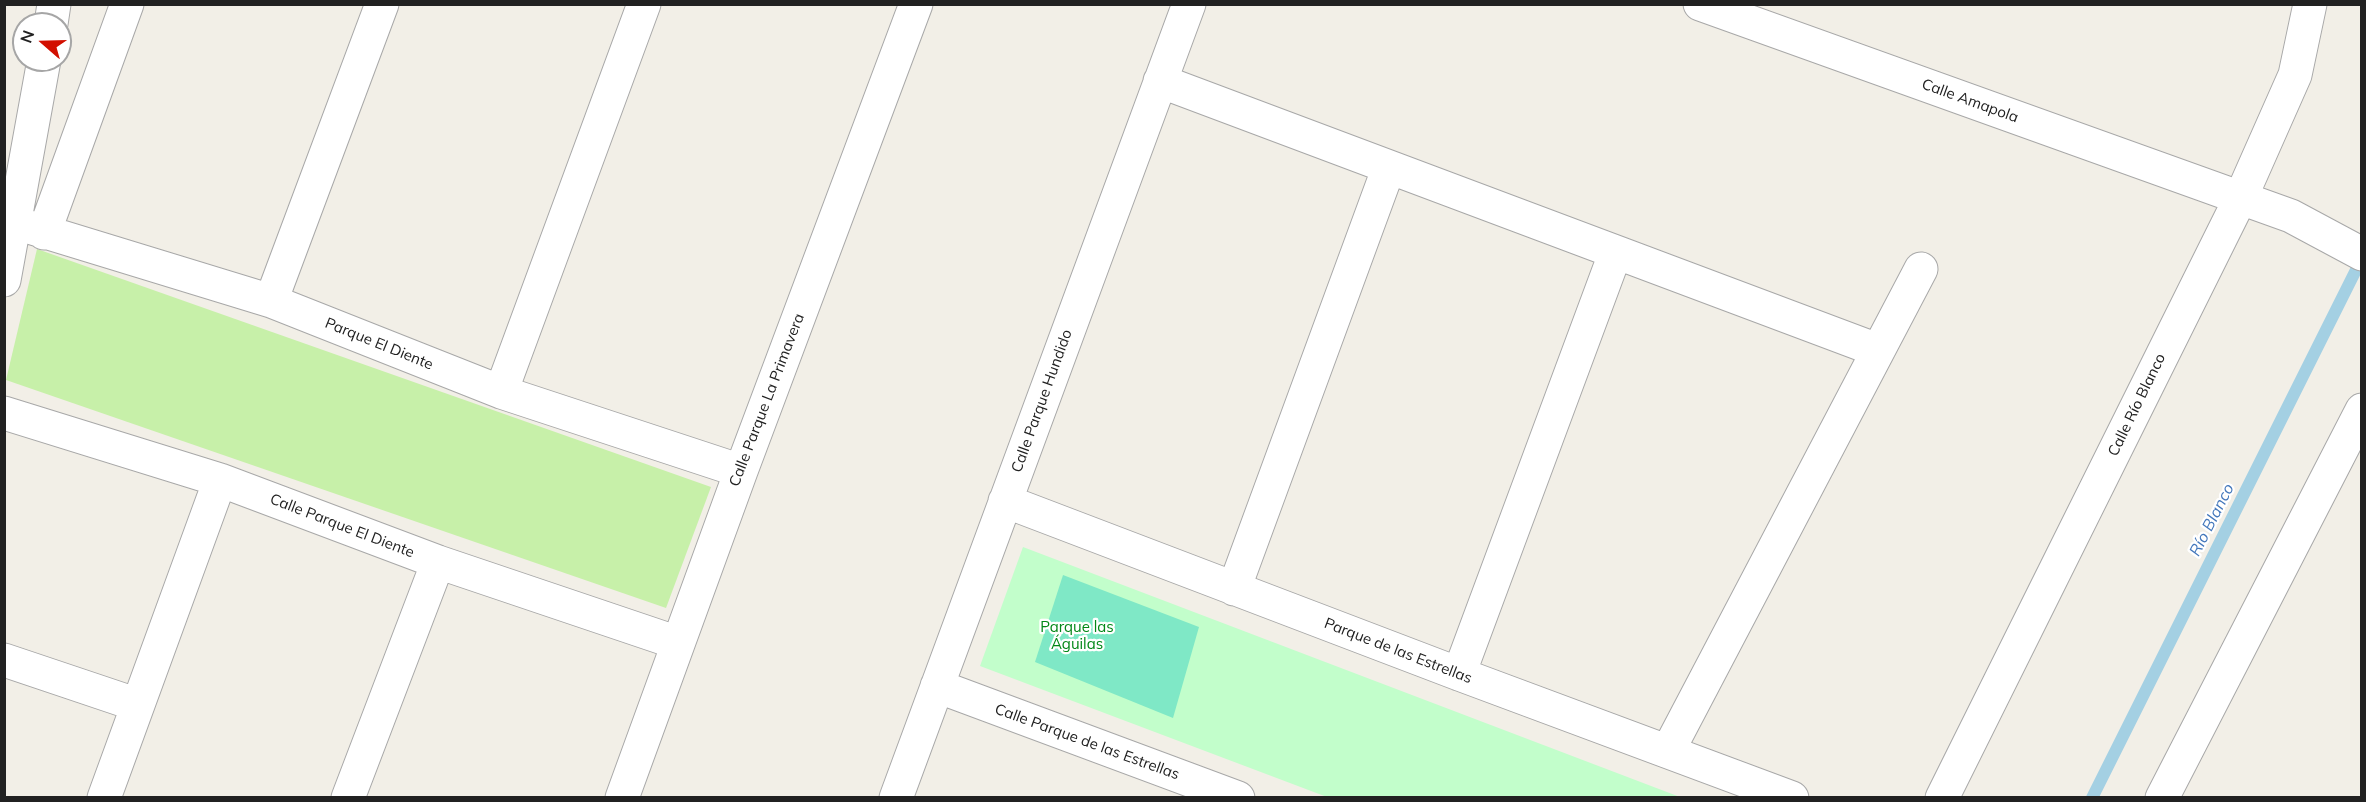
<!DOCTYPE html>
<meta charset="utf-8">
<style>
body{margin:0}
#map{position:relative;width:2366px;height:802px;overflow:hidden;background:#f2efe7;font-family:Mulish,sans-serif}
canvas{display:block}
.frame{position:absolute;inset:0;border:6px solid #212121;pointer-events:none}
.north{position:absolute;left:12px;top:12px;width:60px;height:60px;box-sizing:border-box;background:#fff;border:2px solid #a6a6a6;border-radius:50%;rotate:290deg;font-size:16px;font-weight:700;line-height:24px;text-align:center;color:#212121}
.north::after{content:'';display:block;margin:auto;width:21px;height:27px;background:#d20f00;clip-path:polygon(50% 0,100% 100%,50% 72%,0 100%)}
</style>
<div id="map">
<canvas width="2366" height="802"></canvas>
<div class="frame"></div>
<div class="north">N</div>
</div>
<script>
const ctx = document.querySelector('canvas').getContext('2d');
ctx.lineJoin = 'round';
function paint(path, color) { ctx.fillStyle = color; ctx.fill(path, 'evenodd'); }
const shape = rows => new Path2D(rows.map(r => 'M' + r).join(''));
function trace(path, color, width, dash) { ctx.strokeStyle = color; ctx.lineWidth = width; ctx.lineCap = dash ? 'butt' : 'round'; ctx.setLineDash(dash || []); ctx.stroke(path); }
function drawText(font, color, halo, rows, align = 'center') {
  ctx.font = font + ' Mulish,sans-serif'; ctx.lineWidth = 4.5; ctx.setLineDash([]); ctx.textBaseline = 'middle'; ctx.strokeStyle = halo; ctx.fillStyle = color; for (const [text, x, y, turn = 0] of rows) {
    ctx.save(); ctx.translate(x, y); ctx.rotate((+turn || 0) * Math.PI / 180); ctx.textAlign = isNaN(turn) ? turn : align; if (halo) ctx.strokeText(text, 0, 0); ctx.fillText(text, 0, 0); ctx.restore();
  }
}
paint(shape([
 [37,249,711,487,666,608,6,380]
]), '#c7f0a9');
paint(shape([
 [1023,547,1680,797,1327,797,980,666]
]), '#c2fecb');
paint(shape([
 [1063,575,1199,627,1173,718,1035,662]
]), '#7fe8c6');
trace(shape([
 [2092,798,2362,258]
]), '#a4d0e3', 12);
const street = shape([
 [1700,4,2291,216,2362,254],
 [51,24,54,4],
 [1160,81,1877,350],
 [16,223,271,301,501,392,741,471],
 [44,233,127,4],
 [4,280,44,60],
 [271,301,382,4],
 [501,392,644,4],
 [4,413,220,480,438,562,678,643],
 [1005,501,1459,674,1792,798],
 [1234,589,1389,167],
 [4,660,138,705],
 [1459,674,1615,254],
 [937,686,1238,798],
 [1668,751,1921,269],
 [104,798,220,480],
 [348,798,438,562],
 [622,798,741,471,916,4],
 [896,798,1189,4],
 [1942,798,2241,197,2295,75,2310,4],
 [2162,798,2362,410]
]);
trace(street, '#a8a8a8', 35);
trace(street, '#fff', 33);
drawText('15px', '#212121', '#fff', [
 ["Calle Amapola",1970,101,20],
 ["Parque El Diente",379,344,22],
 ["Calle Parque La Primavera",767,400,-69],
 ["Calle Parque Hundido",1042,401,-70],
 ["Calle Río Blanco",2137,405,-64],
 ["Calle Parque El Diente",342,526,21],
 ["Parque de las Estrellas",1398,651,21],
 ["Calle Parque de las Estrellas",1087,742,20]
]);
drawText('15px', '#028717', '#fff', [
 ["Parque las",1077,627],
 ["Águilas",1077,644]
]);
drawText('italic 16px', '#4377bb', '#fff', [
 ["Río Blanco",2212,520,-63]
]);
</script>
